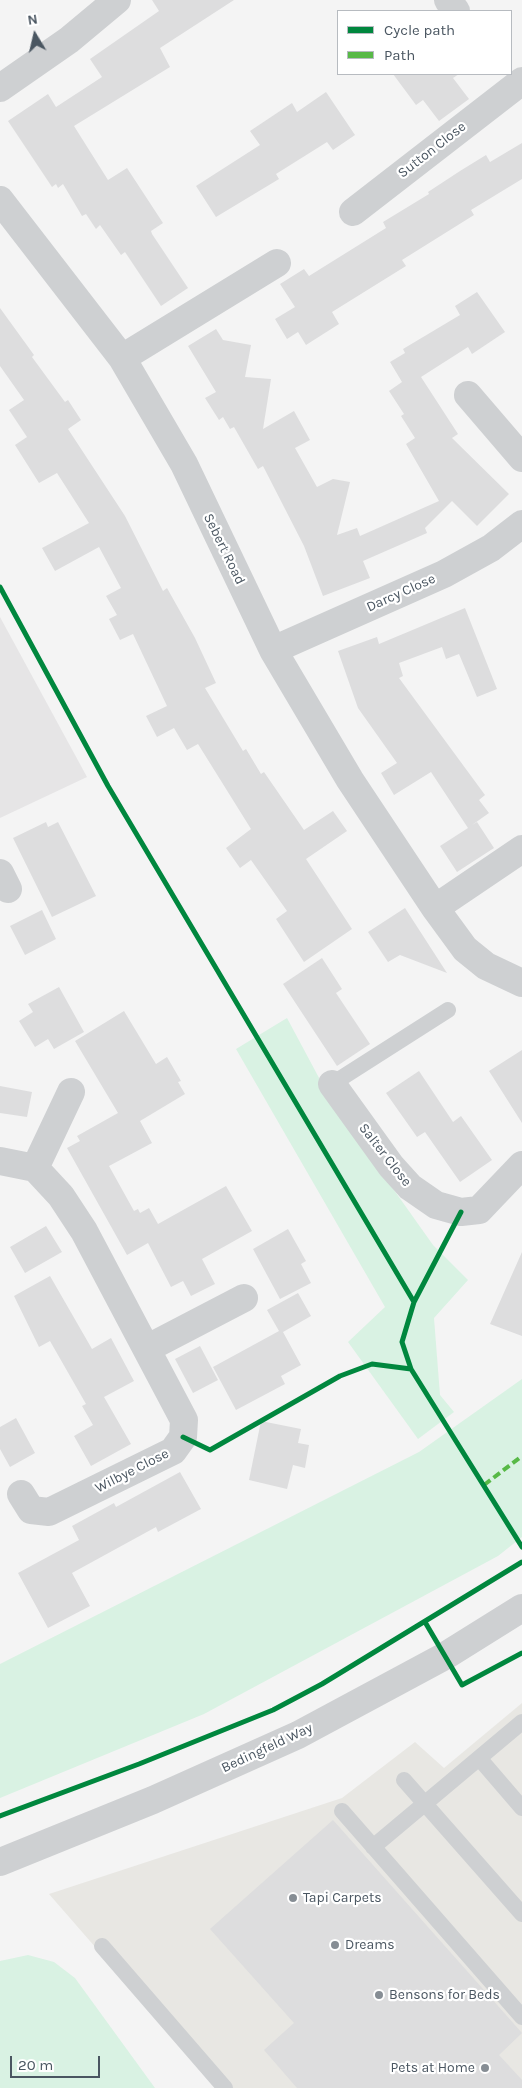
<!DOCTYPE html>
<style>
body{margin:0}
#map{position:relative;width:522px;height:2088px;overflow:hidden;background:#f4f4f4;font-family:Karla,sans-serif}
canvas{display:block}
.legend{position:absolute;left:337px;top:10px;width:175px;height:65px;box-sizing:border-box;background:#fff;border:1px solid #b7bbc0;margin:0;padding:6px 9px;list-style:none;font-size:15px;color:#4a5661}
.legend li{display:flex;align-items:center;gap:10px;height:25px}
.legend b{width:25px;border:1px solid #b7bbc0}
.north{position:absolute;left:10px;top:10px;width:50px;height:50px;-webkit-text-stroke:4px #fff;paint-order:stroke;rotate:351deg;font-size:14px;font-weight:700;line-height:20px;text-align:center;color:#4a5661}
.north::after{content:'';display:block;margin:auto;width:18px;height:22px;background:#4a5661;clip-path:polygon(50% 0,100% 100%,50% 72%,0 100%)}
.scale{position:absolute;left:10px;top:2056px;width:90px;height:22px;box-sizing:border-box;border:2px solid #4a5661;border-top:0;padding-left:6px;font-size:15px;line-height:18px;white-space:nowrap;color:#4a5661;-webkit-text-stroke:4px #fff;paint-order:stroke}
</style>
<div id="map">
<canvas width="522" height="2088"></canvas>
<ul class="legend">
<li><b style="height:6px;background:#00873e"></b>Cycle path</li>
<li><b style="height:6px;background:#58b947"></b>Path</li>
</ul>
<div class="north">N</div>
<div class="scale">20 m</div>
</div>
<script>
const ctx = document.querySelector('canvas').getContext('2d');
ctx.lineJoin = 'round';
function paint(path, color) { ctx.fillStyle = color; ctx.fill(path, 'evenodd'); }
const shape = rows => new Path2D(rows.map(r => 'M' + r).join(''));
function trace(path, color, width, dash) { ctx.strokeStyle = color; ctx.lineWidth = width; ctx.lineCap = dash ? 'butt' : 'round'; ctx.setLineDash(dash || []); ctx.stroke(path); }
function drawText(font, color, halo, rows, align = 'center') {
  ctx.font = font + ' Karla,sans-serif'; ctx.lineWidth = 4.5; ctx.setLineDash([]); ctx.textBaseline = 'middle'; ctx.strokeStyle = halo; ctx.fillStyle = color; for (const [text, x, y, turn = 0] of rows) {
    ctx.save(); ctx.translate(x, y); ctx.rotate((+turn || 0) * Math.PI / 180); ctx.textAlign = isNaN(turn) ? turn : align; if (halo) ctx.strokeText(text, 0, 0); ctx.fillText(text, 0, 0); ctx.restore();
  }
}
paint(shape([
 [522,1703,522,2088,218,2088,49,1894,342,1798,415,1742,444,1768]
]), '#e8e7e3');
paint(shape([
 [0,617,87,777,0,818]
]), '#e6e5e6');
paint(shape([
 [287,1018,333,1104,433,1245,468,1280,434,1318,440,1395,454,1412,418,1439,348,1342,385,1307,236,1049],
 [522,1379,522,1537,498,1556,204,1714,0,1798,0,1664,419,1452],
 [28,1955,54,1962,75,1978,155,2088,0,2088,0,1961]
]), '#d9f2e3');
paint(shape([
 [152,0,234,0,160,48,170,67,74,126,108,180,127,168,163,223,151,231,152,234,188,288,161,306,125,252,121,255,100,225,96,229,86,214,82,216,63,184,58,188,56,184,52,187,8,121,48,94,56,107,102,77,90,59,159,11],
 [393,74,459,74,453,78,469,99,439,121,423,100,416,105],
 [326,92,355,135,333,150,327,142,276,174,279,179,216,217,196,186,260,145,250,131,292,103,297,112],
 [522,143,522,179,471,210,474,215,402,260,406,266,332,312,339,324,306,345,298,332,287,339,275,319,295,307,280,284,304,269,309,276,386,228,383,222,429,194,428,192,460,171,486,155,490,162],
 [477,292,505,332,472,354,468,347,421,377,458,434,452,438,509,494,477,526,452,501,425,528,427,533,363,561,370,578,323,596,304,546,263,466,258,469,234,427,230,429,223,417,219,420,205,398,216,392,188,346,216,329,223,340,251,345,245,377,271,379,263,429,294,411,310,440,295,448,317,487,333,479,350,482,337,535,357,528,360,536,439,501,406,444,415,438,401,416,404,414,389,391,402,382,390,362,405,353,403,349,460,315,455,306],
 [0,308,34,355,32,357,65,402,68,400,81,420,68,429,125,516,163,591,167,588,195,638,216,683,205,688,243,751,246,749,261,774,264,772,304,830,333,811,347,831,306,859,352,929,304,962,276,919,287,911,251,860,240,868,226,848,251,829,198,744,187,750,174,728,157,737,146,716,167,706,133,634,120,640,109,619,117,615,106,596,121,588,99,547,55,571,42,548,89,523,57,473,39,483,15,445,27,437,9,410,24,400,0,366],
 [465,608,497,689,477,697,459,654,446,659,442,647,399,663,403,676,399,678,485,795,479,800,489,813,472,825,477,822,494,848,457,872,440,846,468,828,431,772,394,795,381,773,397,763,358,708,338,651,377,637,379,644],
 [46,822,48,827,58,822,96,896,52,917,13,838],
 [405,908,447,973,400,955,388,962,368,932],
 [42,910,56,939,25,955,10,926],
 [322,958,342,989,336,993,370,1044,337,1066,283,984],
 [59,987,84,1032,54,1049,48,1039,35,1047,19,1021,33,1012,28,1004],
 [124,1011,156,1064,167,1057,181,1081,178,1082,185,1094,140,1121,152,1143,109,1166,134,1211,138,1209,140,1213,149,1208,158,1224,226,1186,252,1231,202,1259,215,1284,191,1296,183,1281,171,1287,148,1243,127,1255,67,1148,80,1141,77,1136,118,1113,75,1041],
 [522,1050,522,1123,489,1071],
 [419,1071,453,1122,461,1116,492,1160,460,1182,425,1132,417,1137,386,1093],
 [0,1086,32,1092,27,1117,0,1113],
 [46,1226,62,1252,25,1273,10,1247],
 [288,1229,306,1261,301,1264,311,1283,280,1299,253,1249],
 [522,1252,522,1336,490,1324],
 [50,1276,92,1349,111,1338,134,1381,104,1397,131,1444,91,1466,74,1436,93,1425,82,1406,86,1404,50,1341,39,1347,14,1296],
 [298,1293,311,1316,283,1332,301,1365,281,1376,285,1384,236,1410,213,1367,279,1331,267,1310],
 [200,1346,218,1380,193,1393,175,1359],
 [16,1418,35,1453,10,1467,0,1449,0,1427],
 [261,1421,301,1429,298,1443,309,1445,305,1468,293,1465,287,1489,249,1480],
 [180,1472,201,1509,158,1532,156,1527,72,1573,90,1606,48,1628,18,1573,79,1540,72,1526,114,1503,116,1507],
 [333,1820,522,2033,499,2055,522,2080,522,2088,297,2088,264,2050,294,2023,210,1929]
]), '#ddddde');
trace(shape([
 [332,1084,448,1010],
 [479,1758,522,1808],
 [404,1780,522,1914],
 [342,1811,522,2017],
 [373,1847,522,1722],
 [102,1946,225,2088]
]), '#ced0d2', 16);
trace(shape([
 [448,0,456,11],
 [0,88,69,40,117,0],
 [0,200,122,358,184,464,273,650,350,780,435,908,465,949,486,966,522,983],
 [353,212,522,81],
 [122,358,277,263],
 [468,395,522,458],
 [273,650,444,574,491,548,522,524],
 [0,873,8,889],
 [435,908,522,849],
 [332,1084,391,1166,410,1187,436,1205,461,1212,479,1210,522,1165],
 [0,1161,35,1168,61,1196,84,1231,184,1420,183,1437,173,1451,49,1512,31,1510,21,1494],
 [35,1168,71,1092],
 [148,1348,244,1298]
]), '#ced0d2', 28);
trace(shape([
 [0,1862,153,1800,298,1735,445,1656,522,1608]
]), '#ced0d2', 28);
trace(shape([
 [484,1485,522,1456]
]), '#58b947', 4, [8, 4]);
trace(shape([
 [0,587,108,786,414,1302],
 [461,1212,414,1302,402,1342,411,1369,522,1547],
 [183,1437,210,1450,340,1376,372,1364,411,1369],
 [425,1622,462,1685,522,1653],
 [0,1816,139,1764,273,1710,322,1684,522,1562]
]), '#00873e', 5);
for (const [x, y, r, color] of [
 [293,1898,5,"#868d94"],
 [335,1945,5,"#868d94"],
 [379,1995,5,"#868d94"],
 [485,2068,5,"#868d94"]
]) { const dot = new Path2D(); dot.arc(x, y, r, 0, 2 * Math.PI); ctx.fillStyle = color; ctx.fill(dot); trace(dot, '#fff', 2); }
drawText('14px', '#4a5661', '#fff', [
 ["Sutton Close",432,150,-38],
 ["Sebert Road",224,549,64],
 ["Darcy Close",401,593,-24],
 ["Salter Close",385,1155,52],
 ["Wilbye Close",132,1471,-27],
 ["Bedingfeld Way",267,1748,-25]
]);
drawText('14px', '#4a5661', '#fff', [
 ["Tapi Carpets",303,1898],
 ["Dreams",345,1945],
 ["Bensons for Beds",389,1995],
 ["Pets at Home",475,2068,"right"]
], 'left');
</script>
